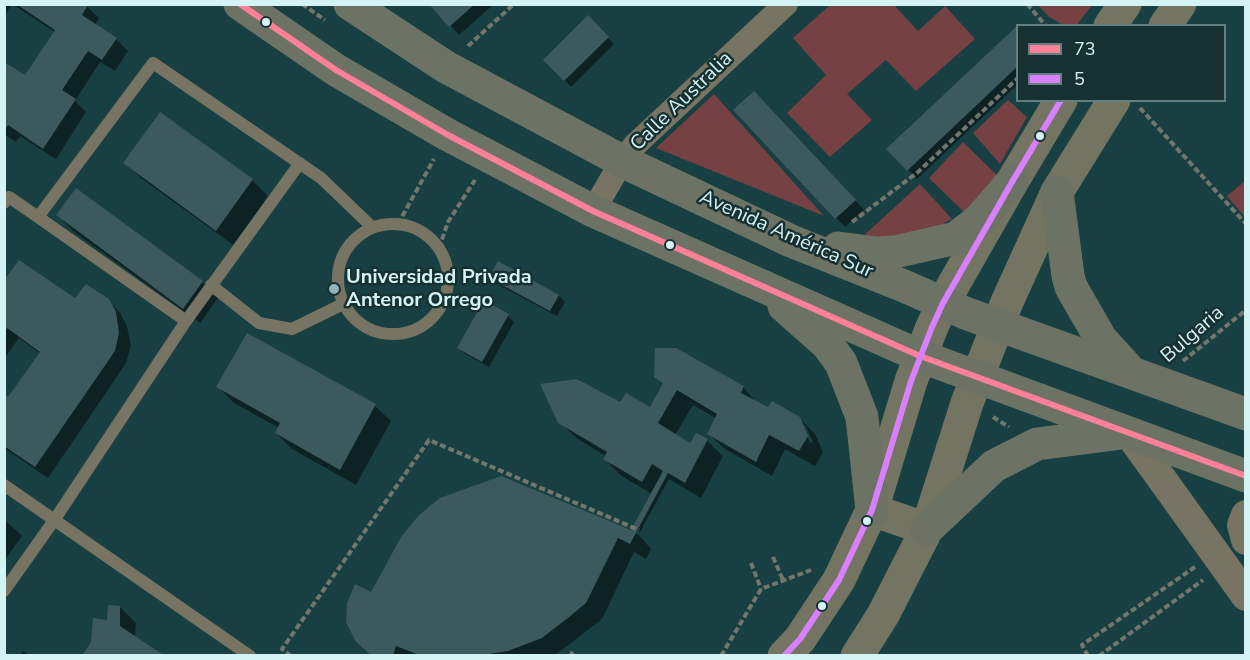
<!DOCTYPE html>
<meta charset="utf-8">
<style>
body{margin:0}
#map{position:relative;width:1250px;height:660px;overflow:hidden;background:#184042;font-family:"Nunito Sans",sans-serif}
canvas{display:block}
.frame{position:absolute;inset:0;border:6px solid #d4f3f4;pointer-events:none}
.legend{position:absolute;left:1016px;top:24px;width:210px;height:78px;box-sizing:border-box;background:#173132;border:2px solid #637f80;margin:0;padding:8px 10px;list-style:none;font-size:18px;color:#d4f3f4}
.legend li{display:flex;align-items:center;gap:12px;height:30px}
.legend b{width:30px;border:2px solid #637f80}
</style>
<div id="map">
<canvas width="1250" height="660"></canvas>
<div class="frame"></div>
<ul class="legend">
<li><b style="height:8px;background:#ff8098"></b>73</li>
<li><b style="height:8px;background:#d880ff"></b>5</li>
</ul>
</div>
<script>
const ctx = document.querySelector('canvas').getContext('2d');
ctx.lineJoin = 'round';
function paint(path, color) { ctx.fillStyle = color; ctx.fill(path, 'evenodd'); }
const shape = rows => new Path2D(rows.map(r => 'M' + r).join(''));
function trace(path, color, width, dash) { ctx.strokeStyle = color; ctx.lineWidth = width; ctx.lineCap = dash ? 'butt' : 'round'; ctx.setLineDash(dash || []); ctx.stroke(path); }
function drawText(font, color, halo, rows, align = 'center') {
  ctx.font = font + ' "Nunito Sans",sans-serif'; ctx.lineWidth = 5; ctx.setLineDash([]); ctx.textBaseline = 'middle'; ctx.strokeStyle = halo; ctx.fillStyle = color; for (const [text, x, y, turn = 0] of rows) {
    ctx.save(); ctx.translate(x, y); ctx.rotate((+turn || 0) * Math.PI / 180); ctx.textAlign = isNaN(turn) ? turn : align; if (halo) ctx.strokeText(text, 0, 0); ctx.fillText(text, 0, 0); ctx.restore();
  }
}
paint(shape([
 [830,5,894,5,918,31,945,6,975,39,916,91,886,60,847,94,872,120,830,157,787,113,826,75,793,38],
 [1038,5,1092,5,1076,26,1063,25,1048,16],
 [714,94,824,216,656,148],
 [1008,100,1027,117,1000,164,973,133],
 [963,142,999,177,964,212,929,178],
 [1245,181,1245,217,1227,196],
 [920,184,952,219,924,234,860,239]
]), '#754143');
paint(shape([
 [4,4,12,4,4,16],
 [12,4,84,4,99,18,95,25,116,39,128,51,115,71,100,62,75,101,86,112,56,159,20,136,16,142,4,134,4,64,25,77,55,32],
 [431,4,494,4,459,35],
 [588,18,614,44,571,87,545,60],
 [1018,27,1018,84,917,179,888,149],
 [763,102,864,210,845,227,735,110],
 [160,114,252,180,268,196,233,245,141,178,125,163],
 [76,190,202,282,218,298,200,323,73,231,58,215],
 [499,263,559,296,565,302,557,316,497,284,491,278],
 [4,283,75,300,108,300,120,313,127,326,131,346,126,363,48,478,4,448,4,396,8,399,41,354,19,338,4,359],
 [508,316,514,322,489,367,465,354,459,348],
 [247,335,375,406,391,421,356,485,292,449,276,433,279,428,234,403,218,387],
 [655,376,743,387,758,404,799,418,815,434,823,452,815,466,785,449,772,476,725,449,709,434,717,419,693,405,675,435,691,445,707,441,723,456,701,498,669,479,640,532,634,529,652,494,620,475,605,459,606,456,576,438,560,422,621,404,651,409,664,384],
 [802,425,805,425,813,442,810,443],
 [501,477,639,535,651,549,646,559,634,552,602,619,558,653,551,656,372,656,372,595],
 [4,519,22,536,6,558,4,557],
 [120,607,136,623,135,638,108,621],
 [23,651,30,656,20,656]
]), '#0007');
paint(shape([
 [16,4,87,4,88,5,82,15,117,38,102,60,88,51,62,90,76,99,43,149,8,125,4,130,4,62,25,75,55,30],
 [429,4,475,4,449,27],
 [588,15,609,37,564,81,543,60],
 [1018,25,1018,66,907,171,886,149],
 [754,91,856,200,835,219,733,110],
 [160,112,253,179,216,231,123,163],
 [76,188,203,281,183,309,56,215],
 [19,260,75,298,86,284,109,299,116,312,119,333,115,351,35,467,4,446,4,394,8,397,40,352,7,328,4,331,4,280],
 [498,261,559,295,550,311,489,278],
 [484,300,509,314,482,362,457,348],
 [247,333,376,404,340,470,275,433,280,423,216,387],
 [655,348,676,348,744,386,741,393,768,407,772,401,800,417,808,436,799,451,769,435,756,462,707,434,717,414,677,390,658,423,690,443,696,433,708,439,685,483,668,473,630,544,618,538,586,603,569,617,542,638,508,651,476,656,422,656,396,646,393,656,372,656,356,642,346,622,347,603,355,584,371,592,401,537,419,515,440,498,501,476,631,530,663,471,652,464,642,482,603,459,607,452,558,423,540,384,577,379,620,402,626,393,650,407,663,383,654,377],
 [108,605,120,606,120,626,165,656,82,656,91,642,93,618,107,620]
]), '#3c595d');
trace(shape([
 [302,4,325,20],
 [1027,4,1046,26],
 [468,46,514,4],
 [1140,108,1246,224],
 [852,222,918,172,1018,78],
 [398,224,434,159],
 [439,248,448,222,475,180],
 [1183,361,1246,310],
 [993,417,1009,427],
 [773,557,783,580],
 [751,563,761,589],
 [291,656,282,649,429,440,639,530],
 [570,656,573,652],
 [721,656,761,589,811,570],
 [1088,656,1082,645,1195,567],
 [1099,656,1203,580]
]), '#71776e', 4, [6, 3]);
trace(shape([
 [4,203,9,197,38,217,153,63,321,178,372,227],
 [38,217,186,321],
 '338 279a55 55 0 1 1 110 0a55 55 0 1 1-110 0Z',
 [211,285,259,323,292,329,343,304],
 [4,485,250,656],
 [4,591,55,519,186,321,300,163]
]), '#777463', 12);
trace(shape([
 [593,211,622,161,636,144,786,4]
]), '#777463', 24);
trace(shape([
 [1128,432,1246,596],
 [1246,515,1242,525,1246,540]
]), '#777463', 30);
trace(shape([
 [1110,26,1125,4],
 [1165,26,1180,4],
 [872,510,927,529],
 [784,656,800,639,839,580,872,510,911,381,932,327,943,303,1012,182,1061,100],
 [857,656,883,615,927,529,967,403,1007,302,1057,192,1114,100]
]), '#737462', 33);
trace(shape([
 [240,4,336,70,448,135,593,211,920,356,1246,476],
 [350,4,446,67,622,161,791,241,904,286,965,313,1246,414],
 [1057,192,1068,276,1071,287,1101,339,1130,371],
 [838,248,877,253,895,252,956,238,979,220,1012,182],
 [784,306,828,345,841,363,862,417,872,510],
 [927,529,994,466,1037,444,1122,433]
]), '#6c7365', 33);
trace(shape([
 [240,4,336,70,448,135,593,211,920,356,1246,476]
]), '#ff8098', 6);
trace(shape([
 [784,656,800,639,839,580,872,510,911,381,932,327,943,303,1012,182,1061,100]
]), '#d880ff', 6);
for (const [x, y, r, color] of [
 [266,22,5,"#d4f3f4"],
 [1040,136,5,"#d4f3f4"],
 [670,245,5,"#d4f3f4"],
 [334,289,6,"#92b4b6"],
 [867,521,5,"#d4f3f4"],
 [822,606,5,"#d4f3f4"]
]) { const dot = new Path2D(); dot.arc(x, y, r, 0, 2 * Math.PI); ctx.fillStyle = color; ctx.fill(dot); trace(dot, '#173132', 2); }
drawText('20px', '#d4f3f4', '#173132', [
 ["Calle Australia",682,102,-44],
 ["Avenida América Sur",786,235,24],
 ["Bulgaria",1193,335,-41]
]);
drawText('bold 20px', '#d4f3f4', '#173132', [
 ["Universidad Privada",346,278],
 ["Antenor Orrego",346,301]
], 'left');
</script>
